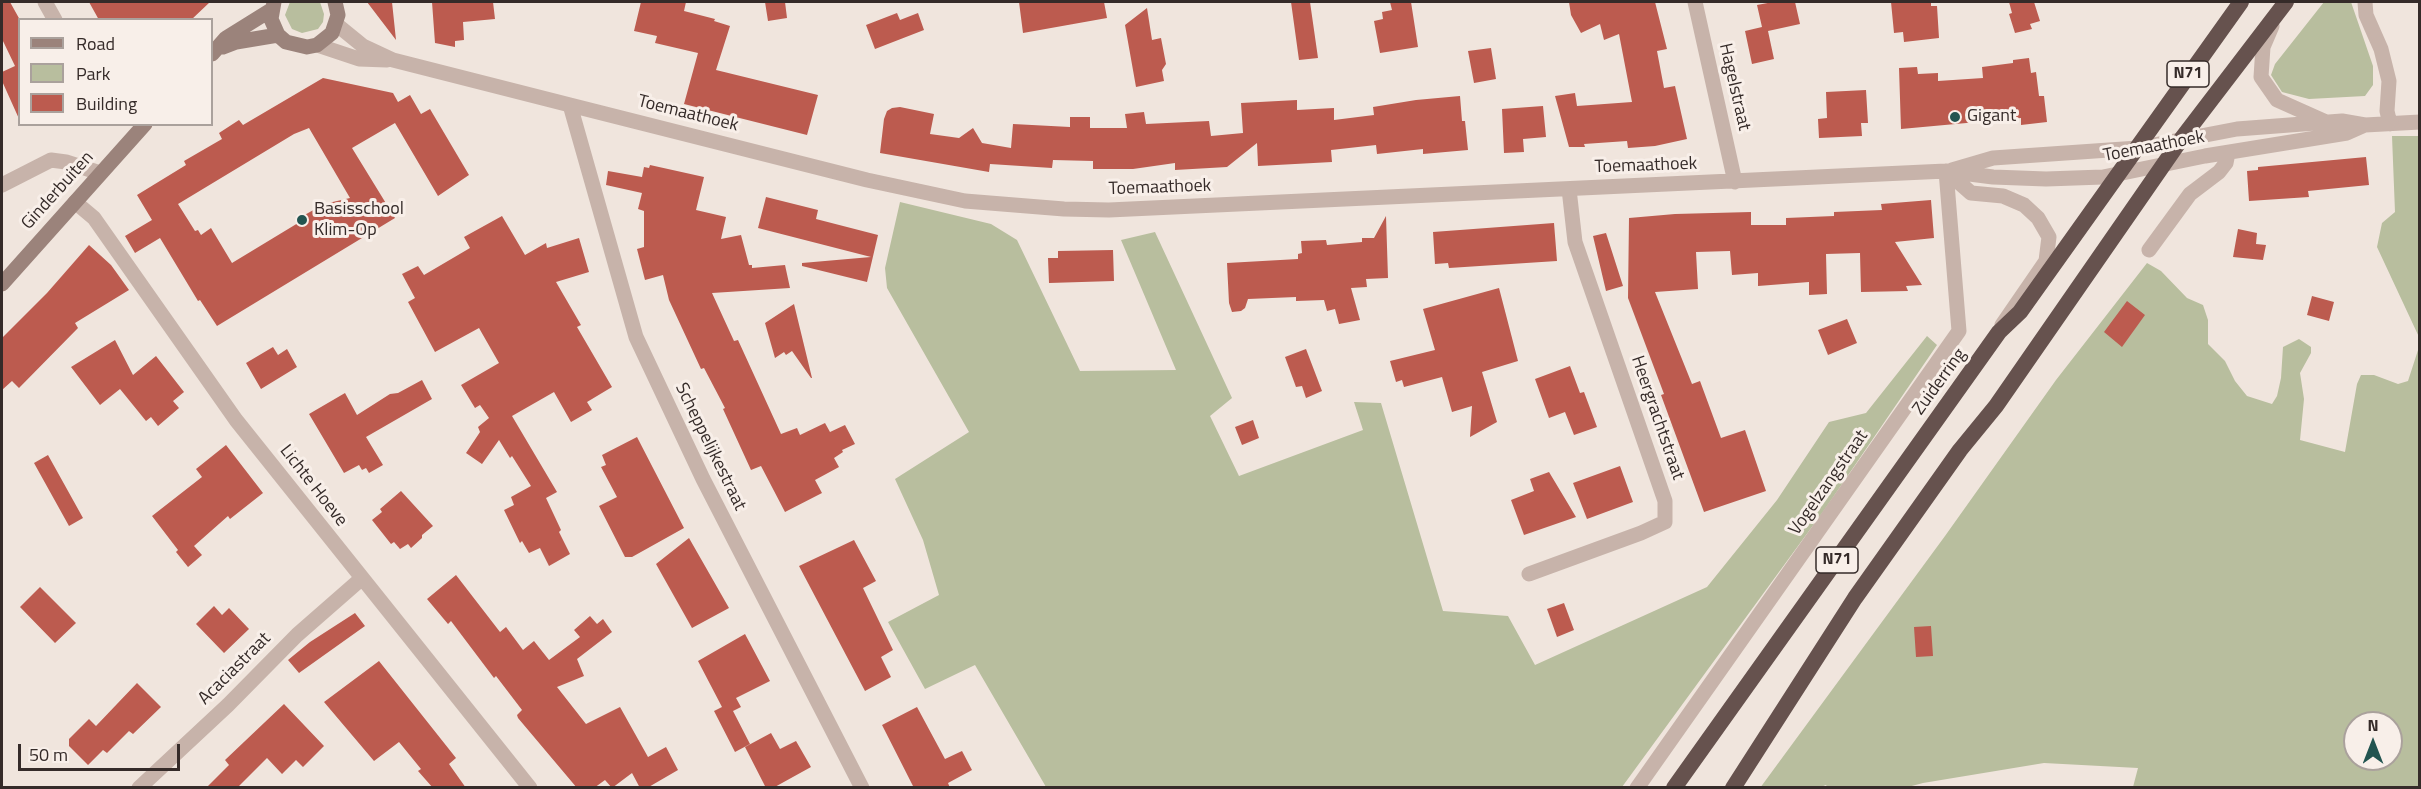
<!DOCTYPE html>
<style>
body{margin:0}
#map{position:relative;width:2421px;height:789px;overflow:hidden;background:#f0e5dd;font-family:"Titillium Web",sans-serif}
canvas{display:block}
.frame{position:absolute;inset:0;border:3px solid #352b29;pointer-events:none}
.legend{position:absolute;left:18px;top:18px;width:195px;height:108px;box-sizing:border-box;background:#f8efe9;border:2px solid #aaa19c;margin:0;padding:8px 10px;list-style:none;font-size:18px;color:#352b29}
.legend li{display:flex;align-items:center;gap:12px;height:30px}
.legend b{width:30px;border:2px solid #aaa19c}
.north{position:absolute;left:2343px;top:711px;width:60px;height:60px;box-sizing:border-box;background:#f8efe9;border:2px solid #aaa19c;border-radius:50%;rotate:0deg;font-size:16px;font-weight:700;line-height:24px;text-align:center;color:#352b29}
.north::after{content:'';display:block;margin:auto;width:21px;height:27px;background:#225450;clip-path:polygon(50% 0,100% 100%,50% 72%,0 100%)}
.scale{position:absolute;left:18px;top:744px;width:162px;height:27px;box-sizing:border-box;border:3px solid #352b29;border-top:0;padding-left:8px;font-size:18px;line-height:21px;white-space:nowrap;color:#352b29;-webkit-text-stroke:4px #f8efe9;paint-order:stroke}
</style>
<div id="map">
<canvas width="2421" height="789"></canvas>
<div class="frame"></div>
<ul class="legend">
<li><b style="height:8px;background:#9b837b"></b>Road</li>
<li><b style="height:16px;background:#b8be9e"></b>Park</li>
<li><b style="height:16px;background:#bc5b4f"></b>Building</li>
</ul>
<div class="north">N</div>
<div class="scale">50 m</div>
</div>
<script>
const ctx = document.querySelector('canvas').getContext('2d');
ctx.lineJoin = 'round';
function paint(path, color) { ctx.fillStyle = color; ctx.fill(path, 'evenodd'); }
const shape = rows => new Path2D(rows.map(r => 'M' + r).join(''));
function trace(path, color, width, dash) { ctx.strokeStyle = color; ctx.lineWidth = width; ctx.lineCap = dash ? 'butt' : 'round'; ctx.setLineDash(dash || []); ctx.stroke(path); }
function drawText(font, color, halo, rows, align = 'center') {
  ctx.font = font + ' "Titillium Web",sans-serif'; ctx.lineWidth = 6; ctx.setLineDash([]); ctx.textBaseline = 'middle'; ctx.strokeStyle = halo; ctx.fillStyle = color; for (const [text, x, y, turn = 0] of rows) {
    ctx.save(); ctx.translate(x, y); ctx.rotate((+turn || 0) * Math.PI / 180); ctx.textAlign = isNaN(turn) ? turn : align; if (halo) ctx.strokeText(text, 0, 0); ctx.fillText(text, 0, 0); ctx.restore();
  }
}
paint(shape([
 [290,2,320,2,324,14,323,22,318,29,302,33,292,29,285,15],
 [2324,2,2351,2,2373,66,2373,85,2365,96,2309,99,2282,92,2271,75,2275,64],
 [2392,136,2419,136,2419,337,2377,247,2382,223,2395,212],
 [900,202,991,224,1017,240,1080,371,1176,370,1121,240,1155,232,1232,398,1210,416,1239,476,1363,430,1354,402,1381,403,1443,611,1508,616,1535,665,1707,587,1777,500,1829,422,1866,413,1927,336,1937,345,1825,509,1622,787,1046,787,975,665,925,689,888,622,939,595,923,540,895,479,969,432,887,288,885,268],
 [2147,263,2161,271,2187,298,2203,305,2208,320,2208,344,2225,361,2235,381,2247,396,2272,404,2277,396,2281,378,2283,347,2299,339,2311,347,2311,353,2300,373,2304,399,2300,440,2345,452,2357,384,2361,375,2374,375,2398,384,2408,381,2419,347,2419,787,2133,787,2138,768,2044,763,1923,783,1908,787,1828,788,1826,785,1818,788,1760,788,1945,536,2056,380],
 [2355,723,2391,723,2391,759,2355,759]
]), '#b8be9e');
paint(shape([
 [2,2,10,2,20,20,20,121,2,81,2,72,15,66,2,39],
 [89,2,210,2,191,20,99,20],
 [367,2,392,2,396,40],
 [432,2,493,2,495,19,463,22,464,40,455,41,455,47,435,43],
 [641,2,686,2,684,11,715,19,714,21,730,26,716,70,818,95,807,135,684,104,698,53,655,43,657,36,634,31],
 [765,2,785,2,787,18,768,21],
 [1019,2,1104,2,1107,18,1023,33],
 [1291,2,1310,2,1318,58,1299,60],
 [1390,2,1411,2,1418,47,1380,53,1374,21,1383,19,1382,12,1392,10],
 [1569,2,1655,2,1667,49,1657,51,1664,88,1675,86,1687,139,1655,146,1628,148,1627,141,1584,144,1585,147,1569,147,1555,96,1575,93,1577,106,1632,102,1619,34,1604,40,1600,24,1581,33,1571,15],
 [1773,2,1795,2,1800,24,1768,31,1774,59,1752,64,1745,31,1762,27,1757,5],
 [1891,2,1931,2,1931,6,1937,6,1939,38,1904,42,1903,32,1894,33],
 [2009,2,2034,2,2040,21,2030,24,2032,29,2015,33,2009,14,2012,13],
 [1147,8,1152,40,1161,38,1166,64,1162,70,1164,81,1136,87,1125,25],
 [897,13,900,20,918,13,924,30,875,49,866,25],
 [1491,48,1496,79,1474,83,1468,51],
 [2029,58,2031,73,2036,72,2039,96,2044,96,2047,122,2021,125,2021,118,1901,129,1899,68,1917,67,1918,74,1938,73,1938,81,1983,78,1982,67,2013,63,2013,60],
 [323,78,393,93,398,102,410,95,421,114,430,109,469,175,438,196,395,123,352,148,395,218,217,326,200,300,198,301,160,238,135,253,125,236,152,220,137,195,186,165,184,161,222,139,219,133,239,120,243,125],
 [309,128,350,198,324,204,301,217,303,220,232,263,211,228,201,235,198,230,195,231,178,204,294,134],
 [1866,90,1868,123,1861,123,1862,136,1819,138,1818,119,1827,118,1826,92],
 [1460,96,1462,121,1465,121,1468,150,1423,154,1423,149,1377,154,1376,145,1331,150,1332,162,1258,166,1257,143,1227,167,1175,170,1175,163,1133,169,1093,169,1093,161,1053,160,1052,168,990,164,989,172,880,153,884,119,887,111,892,108,900,107,934,114,930,134,959,138,973,128,982,143,1011,148,1013,124,1070,127,1070,117,1090,117,1090,128,1127,128,1125,114,1144,112,1146,124,1209,121,1211,136,1243,133,1241,103,1297,100,1297,110,1334,108,1334,120,1374,115,1373,107,1416,100],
 [1543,106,1546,137,1523,139,1524,152,1504,153,1502,109],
 [2366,157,2369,185,2308,191,2309,197,2249,201,2247,171,2258,170,2258,167],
 [650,165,704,177,696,210,726,217,721,239,741,235,749,265,752,265,752,268,785,265,790,288,712,293,734,341,738,340,781,434,797,428,800,435,825,423,830,432,845,425,855,444,842,450,843,452,834,458,839,467,815,480,822,493,785,512,761,466,751,470,723,409,725,408,704,368,701,369,669,300,663,275,645,280,637,249,644,247,644,211,638,209,642,193,606,185,608,171,642,177,644,167,649,168],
 [766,197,818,210,816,219,878,235,867,282,802,266,802,263,871,257,758,228],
 [1931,200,1934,238,1895,242,1922,285,1906,286,1908,291,1861,292,1860,253,1826,254,1827,294,1809,295,1809,282,1758,286,1758,273,1732,275,1730,251,1696,252,1698,289,1655,292,1692,384,1700,381,1721,438,1745,430,1766,491,1704,512,1661,395,1664,394,1628,298,1629,218,1675,214,1751,212,1751,225,1786,225,1786,218,1834,216,1834,212,1882,210,1881,204],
 [502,216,525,255,546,243,547,248,579,238,589,272,556,282,581,325,577,327,612,387,587,402,592,410,571,422,554,392,512,416,557,492,546,498,561,530,559,532,570,554,549,566,540,548,529,553,522,541,520,543,504,510,514,505,511,497,531,486,512,456,510,458,499,440,482,464,466,453,480,432,478,427,489,418,480,405,475,408,461,385,499,363,479,328,435,352,408,302,415,298,402,274,418,266,424,275,470,248,464,237],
 [1386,216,1388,278,1366,279,1367,287,1351,288,1360,320,1339,324,1335,309,1327,311,1324,300,1296,301,1296,297,1248,299,1245,308,1241,311,1232,312,1229,303,1227,263,1298,259,1298,254,1302,253,1301,241,1326,240,1327,245,1362,242,1362,238,1374,238],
 [1554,223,1557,261,1449,268,1448,263,1435,264,1433,232],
 [2238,229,2257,233,2256,244,2266,245,2263,260,2233,257],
 [1606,233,1623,286,1606,291,1593,236],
 [89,245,111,265,129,290,75,323,78,328,19,388,12,381,2,390,2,338,47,293],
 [1113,250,1114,281,1049,283,1048,258,1058,258,1058,251],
 [1499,288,1518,361,1482,372,1497,422,1470,437,1472,406,1452,412,1442,377,1404,387,1402,380,1396,382,1390,361,1435,350,1423,309],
 [2312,296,2334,302,2329,321,2307,315],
 [2127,301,2145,315,2122,347,2104,332],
 [794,304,812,378,811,378,792,351,786,355,784,352,775,358,765,323],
 [1847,319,1857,343,1828,355,1818,330],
 [115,340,133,375,156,356,184,392,173,401,179,408,158,426,151,417,146,421,120,389,100,405,71,367],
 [273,347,278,355,287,349,297,367,261,389,246,363],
 [1306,349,1322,391,1306,398,1302,386,1296,387,1285,357],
 [1570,366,1580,393,1584,392,1597,427,1574,435,1565,412,1549,418,1535,379],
 [422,380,432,399,366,437,383,465,369,473,366,468,362,470,359,465,344,473,309,414,345,393,357,415,390,394,398,393],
 [1253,420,1259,438,1242,445,1235,427],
 [637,437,684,528,632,557,625,557,599,506,617,497,601,467,606,465,602,455],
 [226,445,263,493,230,519,228,516,194,546,202,555,188,567,176,552,178,550,152,516,202,477,196,469],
 [48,455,83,518,69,526,34,463],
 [1620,466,1633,502,1587,519,1573,483],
 [1549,472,1576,517,1524,535,1511,500,1534,491,1530,479],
 [401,491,433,526,422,535,422,538,411,548,408,544,400,549,394,542,391,544,372,520,382,512,380,509],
 [689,538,729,608,692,628,656,564],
 [854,540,876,581,863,588,893,650,881,657,891,677,865,691,799,566],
 [456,575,500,632,506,627,523,650,534,641,549,660,580,637,574,630,590,616,597,624,603,619,612,632,577,659,584,676,557,687,586,724,620,707,648,757,666,747,678,770,647,788,640,788,632,773,612,788,605,780,594,788,577,788,518,718,517,715,522,710,496,676,494,678,451,621,448,624,427,599],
 [40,587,76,623,55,643,20,607],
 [1564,603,1574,630,1557,637,1547,609],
 [214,606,222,615,229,608,249,629,224,653,196,624],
 [355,613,365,626,299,673,288,660,310,642],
 [1931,626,1933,656,1916,657,1914,627],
 [745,634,770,681,736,698,741,707,733,711,750,744,735,752,714,711,722,707,698,661],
 [379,661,456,758,449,764,466,788,433,788,418,771,421,769,399,742,374,761,324,702],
 [137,683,161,707,133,734,129,731,107,753,103,750,88,765,69,746,69,739,89,719,96,726],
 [284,704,324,746,303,767,296,760,282,774,267,758,237,788,206,788,229,765,225,760],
 [917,707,945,759,962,751,972,770,948,783,950,788,914,788,882,725],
 [771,733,780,749,796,741,811,767,773,788,766,788,745,747]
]), '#bc5b4f');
trace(shape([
 [45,2,55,20],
 [1695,2,1735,182],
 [2365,2,2366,15,2381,49,2389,81,2387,111,2390,124],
 [336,24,363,46,393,60,570,105,867,180,965,201,1064,209,1109,210,1946,171,1993,177,2046,179,2103,177,2205,156,2347,133,2365,125],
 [2272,26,2263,47,2261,77,2277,100,2324,121],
 [317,45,359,59,387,60],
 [570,105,636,337,703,479,862,788],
 [1952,170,1993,158,2138,148,2237,129,2342,121,2365,125,2420,122],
 [1946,171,1971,193,2003,196,2024,205,2038,218,2049,237,2046,261,2002,325],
 [2,185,51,160,66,162,100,173],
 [75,202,94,218,236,420,530,788],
 [2149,250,2190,194,2219,172,2226,163,2228,153],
 [1529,574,1641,533,1665,522,1665,501,1575,242,1569,189],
 [139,788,228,705,297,635,361,579],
 [1637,788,1959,331,1946,171]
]), '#c7b3aa', 15);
trace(shape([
 [274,2,271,19,278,35,286,42,307,47,317,45,332,33,338,15,335,2],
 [223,47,236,42,278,35],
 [212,54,226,38,271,10],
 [2,284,145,124]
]), '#9b837b', 15);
trace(shape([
 [1674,788,1999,332,2020,312,2241,2],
 [1733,788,1855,598,1960,450,1996,406,2182,138,2286,2]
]), '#66524e', 16);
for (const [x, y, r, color] of [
 [1955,117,6,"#225450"],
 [302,220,6,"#225450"]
]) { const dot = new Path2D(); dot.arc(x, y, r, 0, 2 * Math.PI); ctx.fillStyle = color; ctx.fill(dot); trace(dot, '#f8efe9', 2); }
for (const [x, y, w] of [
 [2188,74,42],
 [1837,560,42]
]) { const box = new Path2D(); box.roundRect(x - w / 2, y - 13, w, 26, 4.5); ctx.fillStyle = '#f8efe9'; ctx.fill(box); trace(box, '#352b29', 1.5); }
drawText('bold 16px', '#352b29', null, [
 ["N71",2188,74],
 ["N71",1837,560]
]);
drawText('18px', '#352b29', '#f8efe9', [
 ["Hagelstraat",1734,87,77],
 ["Toemaathoek",688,114,14],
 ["Toemaathoek",2154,147,-11],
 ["Toemaathoek",1646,166,-2],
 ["Toemaathoek",1160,188,-2],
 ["Ginderbuiten",58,191,-48],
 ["Zuiderring",1940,382,-54],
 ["Heergrachtstraat",1657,418,71],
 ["Scheppelijkestraat",710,447,64],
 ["Vogelzangstraat",1829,483,-55],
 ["Lichte Hoeve",313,486,52],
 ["Acaciastraat",235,669,-45]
]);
drawText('18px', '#352b29', '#f8efe9', [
 ["Gigant",1967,117],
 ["Basisschool",314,210],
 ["Klim-Op",314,231]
], 'left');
</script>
